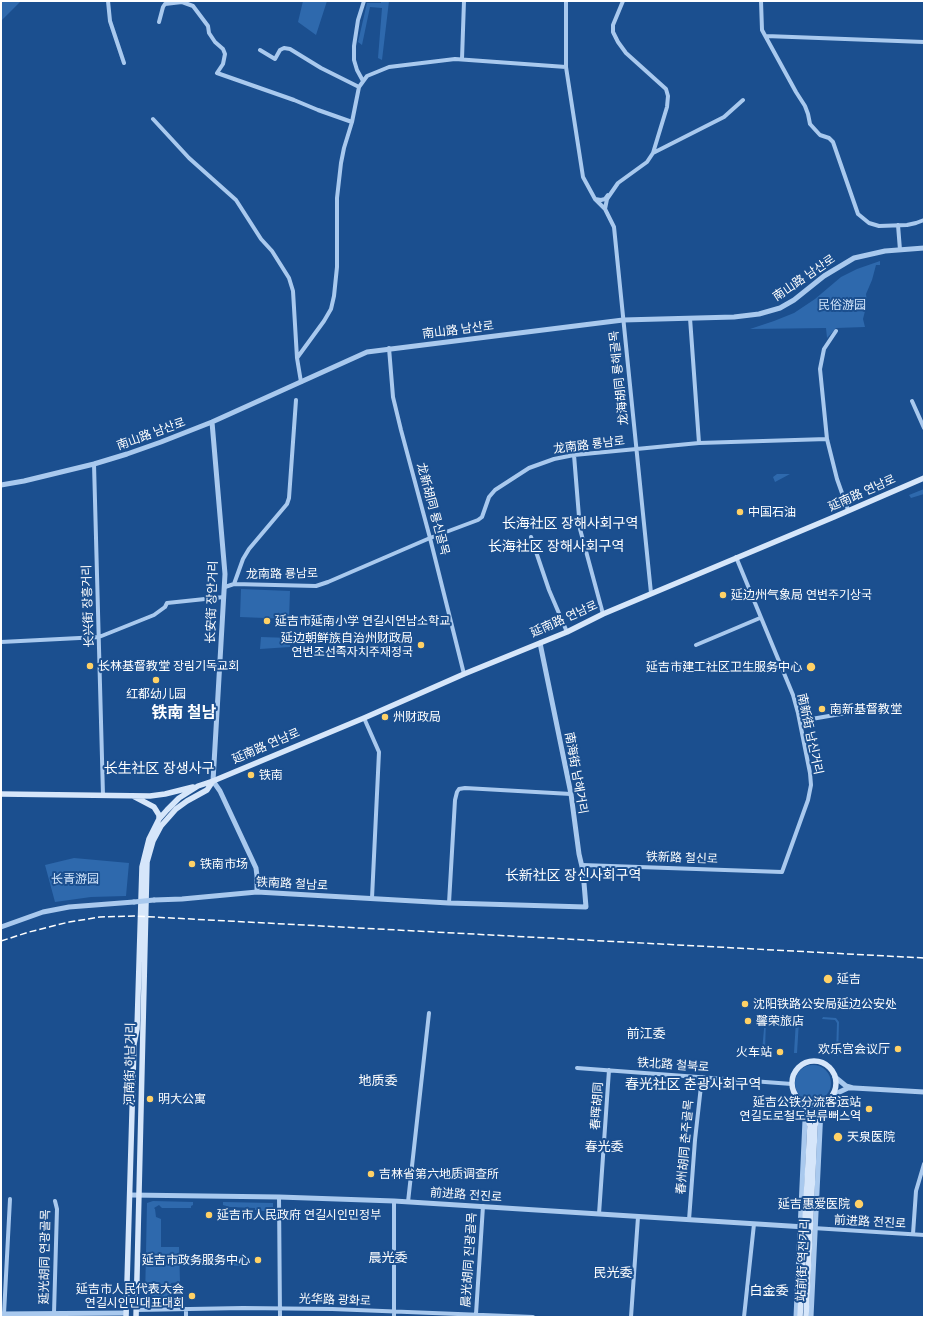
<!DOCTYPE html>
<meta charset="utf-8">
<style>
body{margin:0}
#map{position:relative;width:925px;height:1318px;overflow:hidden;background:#1b4f8f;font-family:"Public Sans",sans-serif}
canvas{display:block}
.frame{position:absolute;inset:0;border:2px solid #fff;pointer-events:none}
</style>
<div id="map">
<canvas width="925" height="1318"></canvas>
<div class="frame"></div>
</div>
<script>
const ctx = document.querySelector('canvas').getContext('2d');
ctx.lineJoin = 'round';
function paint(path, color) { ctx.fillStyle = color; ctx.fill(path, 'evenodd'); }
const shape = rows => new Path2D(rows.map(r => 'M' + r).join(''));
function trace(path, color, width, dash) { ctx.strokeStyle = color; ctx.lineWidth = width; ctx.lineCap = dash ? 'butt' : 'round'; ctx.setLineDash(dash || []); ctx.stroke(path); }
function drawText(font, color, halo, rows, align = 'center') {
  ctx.font = font + ' "Public Sans","Noto Sans SC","Noto Sans KR",sans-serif'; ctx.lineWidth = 4; ctx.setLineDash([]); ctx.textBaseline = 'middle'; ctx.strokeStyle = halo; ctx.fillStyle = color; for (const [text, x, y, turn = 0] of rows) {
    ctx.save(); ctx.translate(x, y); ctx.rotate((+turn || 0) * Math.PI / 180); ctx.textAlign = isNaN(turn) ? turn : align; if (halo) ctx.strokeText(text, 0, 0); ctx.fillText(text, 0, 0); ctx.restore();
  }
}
paint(shape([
 [1,1,21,1,1,21],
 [303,1,327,1,316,35,298,22],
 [381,1,389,1,382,60,378,58,382,8,370,7,362,45,358,42,367,3,381,3],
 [880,261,880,265,876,265,872,280,866,294,867,303,863,319,865,327,836,328,827,338,826,328,750,329,774,321,794,313,815,299,841,277,857,269],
 [777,474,790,474,775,482,773,477],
 [924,489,924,494,911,498,909,495],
 [241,589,290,591,289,619,240,617],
 [261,637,290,638,290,647,260,649],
 [74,858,129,863,126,896,91,897,55,902,45,865],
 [823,1017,836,1018,839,1022,838,1056,836,1056,837,1023,835,1020,822,1019],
 [765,1018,766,1019,765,1051,762,1051],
 [796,1020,799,1021,797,1053,794,1053],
 '795 1083a18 18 0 1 1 36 0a18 18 0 1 1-36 0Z',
 [153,1201,193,1202,193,1205,191,1206,191,1208,162,1208,159,1205,154,1208,155,1209,156,1217,161,1219,161,1247,179,1247,180,1282,171,1283,171,1304,150,1304,145,1300,147,1203],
 [223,1202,273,1203,273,1212,255,1210,255,1208,230,1207,223,1205],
 [231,1261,248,1261,248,1265,231,1266]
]), '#2e69ad');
trace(shape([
 [108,1,110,21,124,63],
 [566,1,566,67,583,177,595,199,605,209,614,227,651,593],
 [761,1,762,30,796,92,805,106,808,114,810,124,820,135,829,138,833,142,858,214,869,223,879,226,907,225,916,223,924,220],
 [159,22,163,7,165,4,182,2,193,6,208,26,209,33,215,42,223,49,225,54,223,64,217,73,294,100,318,110,352,122],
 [766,36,924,42],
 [260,50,275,59,280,50,284,48,290,49,321,68,359,87],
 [462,59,464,1],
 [363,81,357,70,354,60,354,46,358,20,364,1],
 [153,119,189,158,236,200,261,239,272,251,289,278,293,291,297,358,301,382],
 [653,153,724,117,743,100],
 [595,199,601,200,605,199,608,195],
 [605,209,607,199,618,183,647,162,653,153,667,107,668,96,666,89,626,53,618,42,613,32,613,25,623,1],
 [898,225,900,250],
 [690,318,699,443],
 [836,331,824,349,820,369,827,439,837,479,848,510],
 [389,348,393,397,401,430,430,538,464,674],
 [297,358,324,321,331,309,334,296,337,267,337,198,341,163,344,148,352,122,359,87,367,76,389,67,455,59,566,67],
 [912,401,924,428],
 [574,455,580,529,603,614],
 [94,464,103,795],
 [531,537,549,590,567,632],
 [234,584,243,559,249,549,287,504,289,498,296,400],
 [225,587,234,584,316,586,328,582,430,538,478,520,482,517,489,497,495,490,529,468,554,459,574,455,699,443,827,439],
 [1,642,99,637,154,615,165,607,167,603,224,597],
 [696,645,760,618],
 [364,718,379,752,372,898],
 [800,721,852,712,869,710],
 [582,865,782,872,808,800,811,785,810,773,798,713,793,695,736,557],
 [449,903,455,800,457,792,459,789,465,788,571,794],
 [577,1068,792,1084],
 [279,1197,280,1317],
 [408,1202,429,1013],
 [599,1214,609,1070],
 [689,1220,695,1140,702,1077],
 [813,1228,924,1235],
 [913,1234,916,1191,924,1164],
 [186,1309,186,1317],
 [136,1310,243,1308,332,1309,533,1317],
 [54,1313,57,1209,55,1201],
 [4,1314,10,1199],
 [476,1314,483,1206],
 [394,1317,394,1201],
 [631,1317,638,1217],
 [744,1317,754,1224]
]), '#a9c9ee', 4);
trace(shape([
 [212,422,225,574,213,781,220,791,256,868,257,876,257,892],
 [1,485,24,481,94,464,127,454,161,442,212,422,367,352,623,320,734,317,759,314,780,308,794,300,824,276,854,258,885,251,924,248],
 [154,900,182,899,257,892,449,903,586,907,583,871,579,854,571,794,540,643],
 [1,927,43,912,69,907,134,902],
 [835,1077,846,1086,853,1088],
 [833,1095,848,1088,854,1088,924,1092],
 [130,1195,279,1197,394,1201,805,1227],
 [1,1314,126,1313],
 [796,1317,805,1120,807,1115],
 [811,1317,821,1109]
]), '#a9c9ee', 5);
trace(shape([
 [1,794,150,796,165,794,193,787],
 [133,796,154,807,159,815,159,819],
 '792 1083a22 22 0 1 1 44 0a22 22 0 1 1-44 0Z',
 [126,1317,134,1044,137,1029,142,867,149,839,159,819,167,810,179,798,198,786,213,781,364,718,464,674,567,632,603,614,834,517,924,478],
 [136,1317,147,862,153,841,161,826,176,809,187,801,207,790,213,781],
 [800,1317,810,1126,807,1115,801,1101],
 [806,1317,815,1126,817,1117,824,1103]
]), '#d6e6fa', 5.5);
trace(shape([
 [1,941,29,932,69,922,100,917,134,916,924,958]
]), '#fff', 1.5, [7, 3]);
trace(shape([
 [134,902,154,900]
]), '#a9c9ee', 5);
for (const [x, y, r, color] of [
 [740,512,4,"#ffd166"],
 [723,595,4,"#ffd166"],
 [267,621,4,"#ffd166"],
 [421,645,4,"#ffd166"],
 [90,666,4,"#ffd166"],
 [811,667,5,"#ffd166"],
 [156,680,4,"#ffd166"],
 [822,709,4,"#ffd166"],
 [385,717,4,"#ffd166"],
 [251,775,4,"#ffd166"],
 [192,864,4,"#ffd166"],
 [828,979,5,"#ffd166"],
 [745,1004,4,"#ffd166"],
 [748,1021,4,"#ffd166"],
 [898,1049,4,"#ffd166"],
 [780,1052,4,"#ffd166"],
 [150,1099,4,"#ffd166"],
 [869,1109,4,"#ffd166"],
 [838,1137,5,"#ffd166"],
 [371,1174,4,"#ffd166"],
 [859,1204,5,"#ffd166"],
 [209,1215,4,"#ffd166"],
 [258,1260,4,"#ffd166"],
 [192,1296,4,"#ffd166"]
]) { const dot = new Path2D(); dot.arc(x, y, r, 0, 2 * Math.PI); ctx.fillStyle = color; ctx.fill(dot); trace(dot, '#1b4f8f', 1.5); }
drawText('12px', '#fff', '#1b4f8f', [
 ["南山路 남산로",804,278,-34],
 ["南山路 남산로",458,330,-7],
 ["龙海胡同 룡해골목",619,378,-96],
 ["南山路 남산로",151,434,-20],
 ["龙南路 룡남로",589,445,-7],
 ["延南路 연남로",862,493,-24],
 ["龙新胡同 룡신골목",433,509,75],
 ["龙南路 룡남로",282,574,-1],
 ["长安街 장안거리",212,602,-88],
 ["长兴街 장흥거리",88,606,-92],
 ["延南路 연남로",564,619,-24],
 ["南新街 남신거리",810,734,78],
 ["延南路 연남로",266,746,-23],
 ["南海街 남해거리",576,773,80],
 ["铁新路 철신로",682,858,2],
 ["铁南路 철남로",292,884,3],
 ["河南街 하남거리",130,1064,-89],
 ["铁北路 철북로",673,1065,4],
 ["春晖胡同",597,1106,-86],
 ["春州胡同 춘주골목",685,1147,-85],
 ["前进路 전진로",466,1195,4],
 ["前进路 전진로",870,1222,3],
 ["延光胡同 연광골목",45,1257,-89],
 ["晨光胡同 진광골목",469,1260,-86],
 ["站前街 역전거리",803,1260,-87],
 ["光华路 광화로",335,1300,2]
]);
drawText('12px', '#cfe3fa', '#1b4f8f', [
 ["民俗游园",842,305],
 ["长青游园",75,879]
]);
drawText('12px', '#fff', '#1b4f8f', [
 ["中国石油",748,512],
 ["延边州气象局 연변주기상국",731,595],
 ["延吉市延南小学 연길시연남소학교",275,621],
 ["延边朝鲜族自治州财政局",413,638,"right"],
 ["연변조선족자치주재정국",413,652,"right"],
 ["长林基督教堂 장림기독교회",98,666],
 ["延吉市建工社区卫生服务中心",802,667,"right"],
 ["红都幼儿园",156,694,"center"],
 ["南新基督教堂",830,709],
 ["州财政局",393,717],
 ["铁南",259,775],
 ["铁南市场",200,864],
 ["延吉",837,979],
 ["沈阳铁路公安局延边公安处",753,1004],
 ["馨荣旅店",756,1021],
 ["欢乐宫会议厅",890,1049,"right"],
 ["火车站",772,1052,"right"],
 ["明大公寓",158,1099],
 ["延吉公铁分流客运站",861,1102,"right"],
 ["연길도로철도분류뻐스역",861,1116,"right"],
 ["天泉医院",847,1137],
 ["吉林省第六地质调查所",379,1174],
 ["延吉惠爱医院",850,1204,"right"],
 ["延吉市人民政府 연길시인민정부",217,1215],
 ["延吉市政务服务中心",250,1260,"right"],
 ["延吉市人民代表大会",184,1289,"right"],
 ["연길시인민대표대회",184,1303,"right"]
], 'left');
drawText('13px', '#fff', '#1b4f8f', [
 ["前江委",646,1034],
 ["地质委",378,1081],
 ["春光委",604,1147],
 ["晨光委",388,1258],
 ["民光委",613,1273],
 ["白金委",769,1291]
]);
drawText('14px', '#fff', '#1b4f8f', [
 ["长海社区 장해사회구역",570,524],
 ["长海社区 장해사회구역",556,547],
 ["长生社区 장생사구",159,769],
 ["长新社区 장신사회구역",573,876],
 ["春光社区 춘광사회구역",693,1085]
]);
drawText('bold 16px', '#fff', '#1b4f8f', [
 ["铁南 철남",184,713]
]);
</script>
